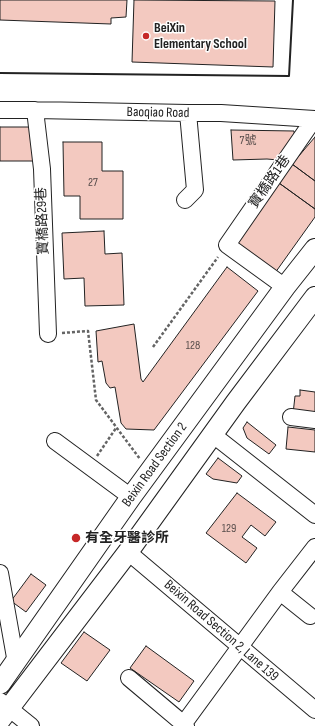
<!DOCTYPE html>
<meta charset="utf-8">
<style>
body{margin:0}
canvas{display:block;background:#fff}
</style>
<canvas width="315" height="726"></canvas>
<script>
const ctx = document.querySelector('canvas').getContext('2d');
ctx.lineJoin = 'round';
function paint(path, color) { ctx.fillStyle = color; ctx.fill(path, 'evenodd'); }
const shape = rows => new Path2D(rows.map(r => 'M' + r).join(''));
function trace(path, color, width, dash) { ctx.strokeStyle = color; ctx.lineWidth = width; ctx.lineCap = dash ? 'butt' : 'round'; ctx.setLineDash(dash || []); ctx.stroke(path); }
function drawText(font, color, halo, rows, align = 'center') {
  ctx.font = font + ' "Sofia Sans Condensed","Noto Sans TC",sans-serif'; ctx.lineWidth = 3; ctx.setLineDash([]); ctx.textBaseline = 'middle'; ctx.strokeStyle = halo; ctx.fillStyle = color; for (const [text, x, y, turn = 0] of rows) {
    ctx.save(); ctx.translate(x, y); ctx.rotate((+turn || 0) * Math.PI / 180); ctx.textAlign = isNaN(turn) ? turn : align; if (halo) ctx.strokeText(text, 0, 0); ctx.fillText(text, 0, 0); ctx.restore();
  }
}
const building = shape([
 [0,0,127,0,126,17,111,18,111,24,0,20,0,0],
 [134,0,275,1,273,67,132,62,134,0],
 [0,127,33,127,33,161,0,161,0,127],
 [231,130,294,131,295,141,278,160,267,159,233,160,231,130],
 [315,137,315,181,292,164,315,137],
 [63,142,102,142,102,171,123,171,123,219,80,219,80,196,64,196,63,142],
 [292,164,315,181,315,209,279,183,292,164],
 [279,183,315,209,315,217,275,273,235,243,279,183],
 [104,231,105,254,122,253,124,305,85,306,84,278,64,279,62,233,104,231],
 [227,267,258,291,154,430,126,429,121,423,115,387,110,388,106,383,102,361,98,362,96,331,134,324,141,379,143,382,227,267],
 [300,390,315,392,315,416,293,414,295,396,300,396,300,390],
 [247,422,276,445,269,454,247,438,243,428,247,422],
 [288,427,315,430,315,452,286,449,288,427],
 [218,458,242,476,237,483,213,479,206,474,218,458],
 [237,493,276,522,265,536,251,525,242,537,257,548,246,563,206,533,237,493],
 [31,574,46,585,26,612,11,601,31,574],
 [84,632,110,650,87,681,61,663,84,632],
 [146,646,194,681,179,702,130,668,146,646]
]);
paint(building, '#f3c9c0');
trace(building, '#222', 1);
const minor = shape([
 [0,110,35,110,188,113,221,113,315,119],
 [35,110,42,169,48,334],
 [185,200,195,190,188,113],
 [285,287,227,245,314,119],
 [291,417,315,420],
 [212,434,315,515],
 [55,441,131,497],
 [128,552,315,710],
 [0,573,16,663],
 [280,592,315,547],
 [129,678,186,726],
 [0,701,31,726],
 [182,726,280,592,310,616]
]);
const major = shape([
 [0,684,131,497,285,287,315,249],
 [0,720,128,552,236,402,315,297]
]);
trace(minor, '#222', 18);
trace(major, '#222', 22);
trace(shape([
 [62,333,88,331,96,400,140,459],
 [153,347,218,257],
 [97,456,116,428]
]), '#646464', 2.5, [3, 2]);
trace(minor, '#fff', 16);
trace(major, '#fff', 20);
trace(shape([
 [0,73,289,76,293,0]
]), '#222', 2);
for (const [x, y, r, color] of [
 [146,36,4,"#c62828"],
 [76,538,5,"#c62828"]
]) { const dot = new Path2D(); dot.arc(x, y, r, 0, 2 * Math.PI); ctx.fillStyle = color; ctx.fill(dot); trace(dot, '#fff', 1.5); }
drawText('12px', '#564c4a', null, [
 ["7號",248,141],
 ["27",93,183],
 ["128",193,346],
 ["129",229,529]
]);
drawText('bold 14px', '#222', '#fff', [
 ["BeiXin",154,28],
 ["Elementary School",154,44],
 ["有全牙醫診所",85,538]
], 'left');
drawText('14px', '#222', '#fff', [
 ["Baoqiao Road",158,113,1],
 ["寶橋路1巷",270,182,-55],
 ["寶橋路29巷",43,221,-92],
 ["Beixin Road Section 2",155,465,-54],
 ["Beixin Road Section 2, Lane 139",221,631,41]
]);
</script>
